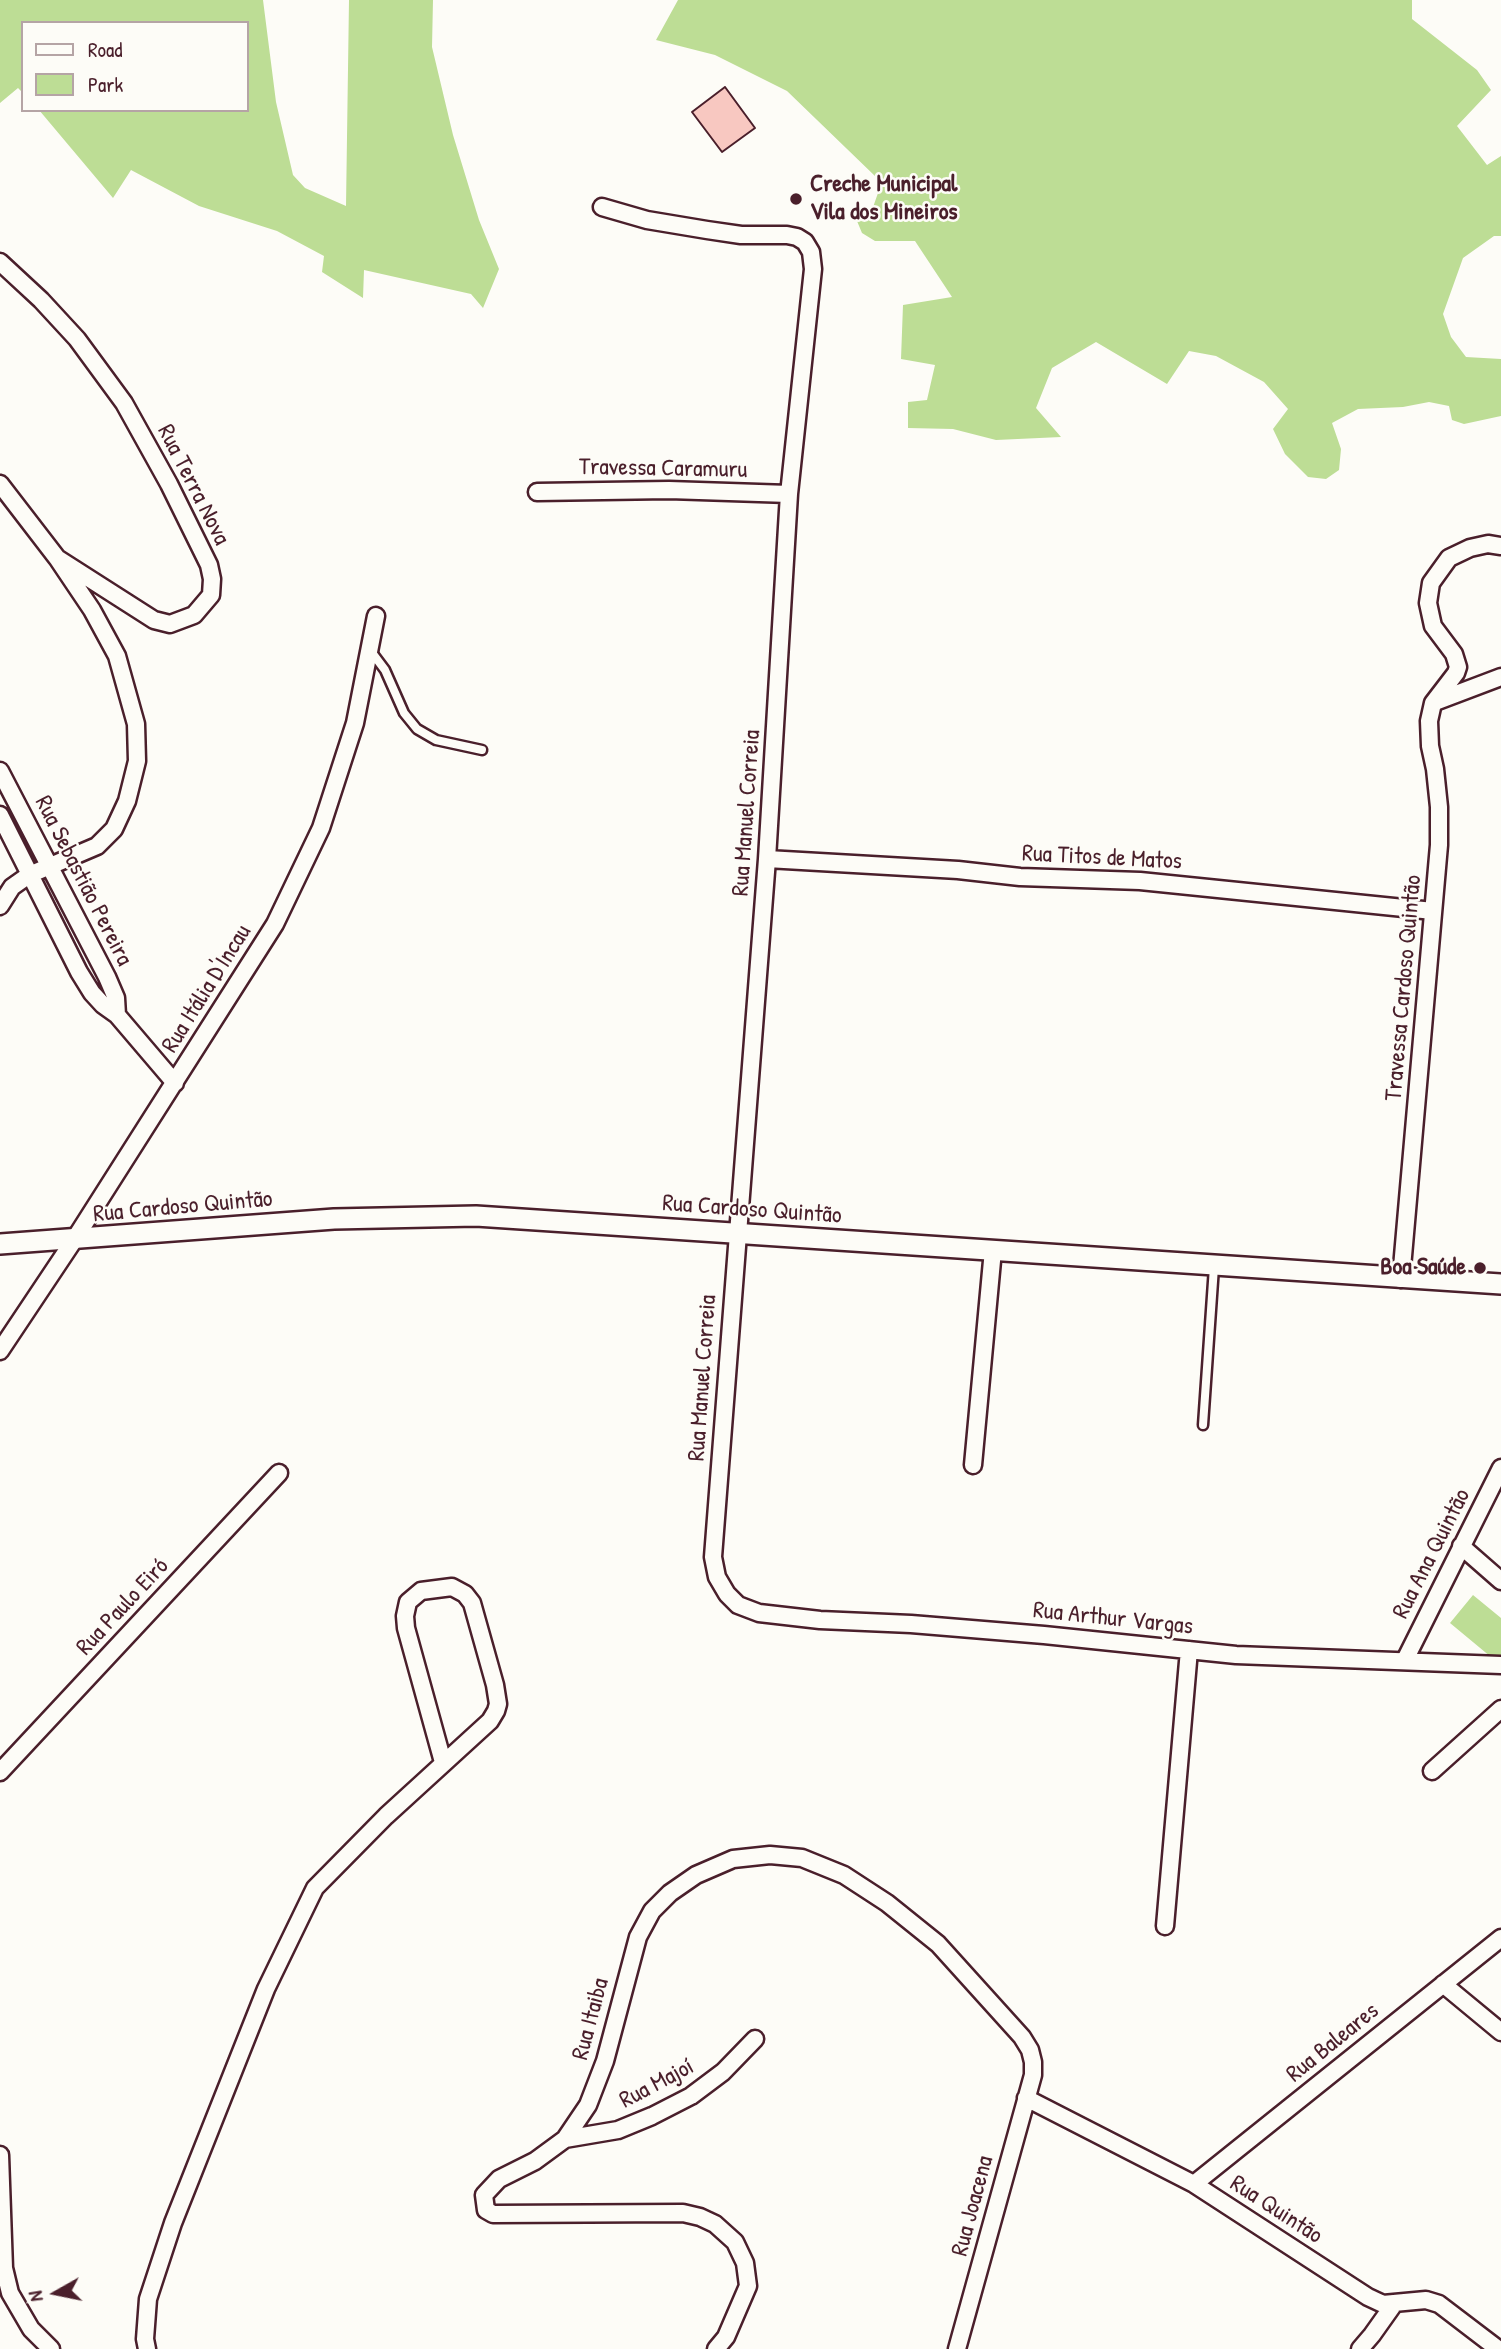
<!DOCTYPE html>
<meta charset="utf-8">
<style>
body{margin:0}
#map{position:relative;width:1501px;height:2349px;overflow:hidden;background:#fdfcf7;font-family:"Patrick Hand",sans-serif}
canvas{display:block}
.legend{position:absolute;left:21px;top:21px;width:228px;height:91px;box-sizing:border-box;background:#fdfcf7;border:2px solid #b5a4a5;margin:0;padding:9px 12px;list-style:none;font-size:21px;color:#4a1f2b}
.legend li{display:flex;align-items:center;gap:14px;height:35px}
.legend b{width:35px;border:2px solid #b5a4a5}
.north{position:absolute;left:21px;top:2258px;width:70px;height:70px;-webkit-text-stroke:5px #fdfcf7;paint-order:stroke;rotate:261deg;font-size:19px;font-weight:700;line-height:28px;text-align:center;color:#4a1f2b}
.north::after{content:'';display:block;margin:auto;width:24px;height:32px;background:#4a1f2b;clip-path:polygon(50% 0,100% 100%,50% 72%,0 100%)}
</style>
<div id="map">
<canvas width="1501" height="2349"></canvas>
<ul class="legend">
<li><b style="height:9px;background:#fdfcf7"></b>Road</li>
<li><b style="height:19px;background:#bddd95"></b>Park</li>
</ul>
<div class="north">N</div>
</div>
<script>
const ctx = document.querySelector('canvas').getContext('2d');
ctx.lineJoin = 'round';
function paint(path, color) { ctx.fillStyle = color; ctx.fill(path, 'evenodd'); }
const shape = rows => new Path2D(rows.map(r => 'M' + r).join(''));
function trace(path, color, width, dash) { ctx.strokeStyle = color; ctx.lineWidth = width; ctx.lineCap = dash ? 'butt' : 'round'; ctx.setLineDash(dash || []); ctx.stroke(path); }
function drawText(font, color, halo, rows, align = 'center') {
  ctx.font = font + ' "Patrick Hand",sans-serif'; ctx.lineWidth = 5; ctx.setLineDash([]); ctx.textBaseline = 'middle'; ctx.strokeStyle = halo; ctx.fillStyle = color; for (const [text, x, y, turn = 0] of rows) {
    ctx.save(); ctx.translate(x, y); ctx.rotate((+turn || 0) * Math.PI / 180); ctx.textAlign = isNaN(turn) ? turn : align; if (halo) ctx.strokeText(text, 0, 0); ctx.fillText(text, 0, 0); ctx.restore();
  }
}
paint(shape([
 [0,0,263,0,276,102,293,175,305,188,346,206,349,0,433,0,432,47,453,135,479,220,499,269,483,308,471,294,364,270,363,298,322,272,324,256,277,231,199,206,131,170,113,198,39,110,247,110,247,23,23,23,23,93,18,88,0,103],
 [678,0,1412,0,1412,19,1477,70,1491,90,1457,126,1487,165,1501,156,1501,236,1494,236,1463,258,1443,314,1451,337,1466,357,1501,359,1501,416,1464,424,1452,420,1449,406,1429,402,1403,407,1358,409,1332,423,1341,449,1339,470,1326,479,1308,477,1285,454,1273,429,1288,409,1264,382,1216,356,1189,351,1167,384,1096,342,1052,368,1036,408,1061,437,996,440,953,429,908,428,908,402,927,400,935,365,901,359,903,305,952,297,915,241,875,241,862,233,857,221,872,210,878,193,876,177,787,91,715,55,656,40],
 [1473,1595,1501,1618,1501,1657,1497,1662,1450,1623]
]), '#bddd95');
const building = shape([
 [725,87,755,128,722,152,692,112,725,87]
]);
paint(building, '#f8c8c1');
trace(building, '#4a1f2b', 2);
const service = shape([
 [370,650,385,670,404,713,417,729,436,740,482,750],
 [1203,1425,1214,1267]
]);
const minor = shape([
 [602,207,647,220,707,230,741,235,787,235,797,237,805,242,811,252,813,269,789,494,767,859,713,1557,717,1577,727,1594,738,1605,759,1613,820,1620,911,1624,1044,1635,1236,1655,1501,1665],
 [0,262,41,300,77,339,124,403,169,484,209,565,212,579,211,595,194,615,170,624,154,620,57,558],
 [0,484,57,558,92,610,117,656,136,724,137,761,127,801,114,829,97,846,29,875,12,887,0,906],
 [537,492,669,490,789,494],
 [1435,702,1501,677],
 [0,771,107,977,116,998,117,1015],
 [0,815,79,972,92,993,103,1005,117,1015,175,1083],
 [767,859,958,870,1020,877,1140,881,1433,911],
 [1401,1279,1439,845,1439,807,1435,769,1430,746,1429,721,1433,703,1456,673,1458,667,1454,654,1433,626,1428,603,1431,583,1449,558,1470,548,1488,544,1501,546],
 [0,1351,74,1240,275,924,321,828,355,723,376,616],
 [973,1465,993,1250],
 [1461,1546,1501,1581],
 [1405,1660,1501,1468],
 [1432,1771,1501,1709],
 [0,1772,279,1473],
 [1165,1926,1189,1650],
 [1443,1984,1501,2032],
 [1026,2098,1194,2184,1368,2297,1383,2304,1426,2300,1439,2304,1498,2349],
 [565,2139,618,2130,652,2116,691,2096,723,2072,755,2039],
 [0,2155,4,2268,10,2293,31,2329,51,2349],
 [1194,2184,1501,1938],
 [147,2349,145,2339,148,2299,173,2223,266,1989,315,1888,386,1816,490,1721,496,1711,498,1704,495,1685,472,1603,465,1594,452,1587,421,1591,408,1602,405,1616,406,1628,443,1762],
 [716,2349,726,2337,748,2286,745,2263,735,2242,715,2224,700,2217,683,2213,493,2214,486,2210,484,2195,499,2179,535,2161,565,2139,588,2105,605,2061,638,1937,652,1911,670,1893,696,1875,733,1859,770,1855,802,1858,844,1875,887,1903,938,1944,1022,2037,1030,2050,1033,2062,1033,2075,957,2349],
 [1360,2349,1372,2335,1394,2304]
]);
const tertiary = shape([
 [0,1244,334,1219,476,1216,1501,1284]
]);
trace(service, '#4a1f2b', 13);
trace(minor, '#4a1f2b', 21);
trace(tertiary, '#4a1f2b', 24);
trace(service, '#fdfcf7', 8);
trace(minor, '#fdfcf7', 16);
trace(tertiary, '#fdfcf7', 19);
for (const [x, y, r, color] of [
 [796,199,7,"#4a1f2b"],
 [1480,1268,7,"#4a1f2b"]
]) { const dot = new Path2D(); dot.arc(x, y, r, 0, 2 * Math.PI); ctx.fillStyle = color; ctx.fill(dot); trace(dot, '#fdfcf7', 2.5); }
drawText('bold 24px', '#4a1f2b', '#fdfcf7', [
 ["Creche Municipal",810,185],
 ["Vila dos Mineiros",810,213],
 ["Boa Saúde",1466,1268,"right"]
], 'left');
drawText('24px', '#4a1f2b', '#fdfcf7', [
 ["Travessa Caramuru",663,469,1],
 ["Rua Terra Nova",193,485,63],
 ["Rua Manuel Correia",747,813,-86],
 ["Rua Titos de Matos",1102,858,3],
 ["Rua Sebastião Pereira",83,881,63],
 ["Travessa Cardoso Quintão",1404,988,-85],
 ["Rua Itália D'Incau",207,989,-58],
 ["Rua Cardoso Quintão",183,1207,-5],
 ["Rua Cardoso Quintão",752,1210,4],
 ["Rua Manuel Correia",703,1378,-86],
 ["Rua Ana Quintão",1432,1554,-63],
 ["Rua Paulo Eiró",123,1607,-47],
 ["Rua Arthur Vargas",1113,1619,6],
 ["Rua Itaiba",591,2019,-75],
 ["Rua Baleares",1333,2043,-39],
 ["Rua Majoí",657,2084,-28],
 ["Rua Joacena",973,2206,-75],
 ["Rua Quintão",1276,2210,33]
]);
</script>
